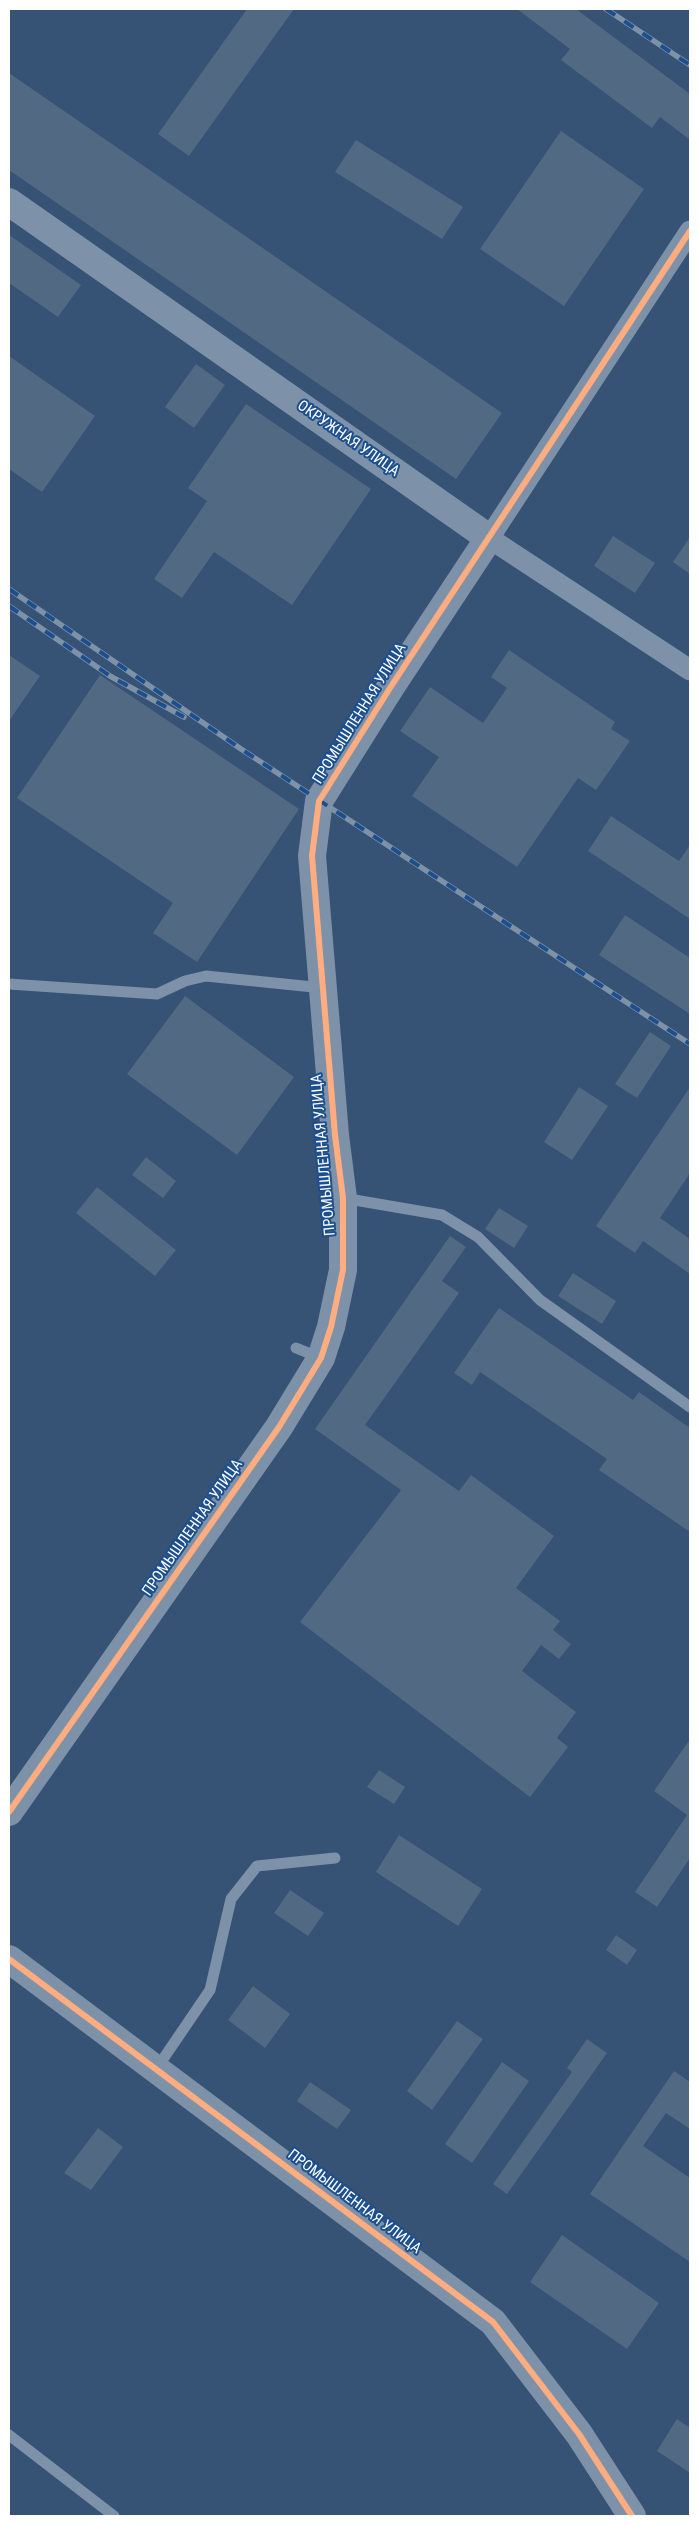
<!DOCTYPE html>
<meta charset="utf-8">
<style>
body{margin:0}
#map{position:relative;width:699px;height:2525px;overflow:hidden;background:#365274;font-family:"Roboto Condensed",sans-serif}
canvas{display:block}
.frame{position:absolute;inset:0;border:10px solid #fff;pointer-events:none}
</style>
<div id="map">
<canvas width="699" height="2525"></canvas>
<div class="frame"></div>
</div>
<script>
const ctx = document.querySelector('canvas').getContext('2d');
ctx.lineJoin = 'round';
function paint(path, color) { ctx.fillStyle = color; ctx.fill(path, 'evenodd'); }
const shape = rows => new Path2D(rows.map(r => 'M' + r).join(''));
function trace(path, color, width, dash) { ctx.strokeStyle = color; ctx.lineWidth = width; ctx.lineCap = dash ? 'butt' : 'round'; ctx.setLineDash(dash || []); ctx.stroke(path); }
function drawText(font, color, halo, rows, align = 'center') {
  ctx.font = font + ' "Roboto Condensed",sans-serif'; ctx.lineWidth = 4; ctx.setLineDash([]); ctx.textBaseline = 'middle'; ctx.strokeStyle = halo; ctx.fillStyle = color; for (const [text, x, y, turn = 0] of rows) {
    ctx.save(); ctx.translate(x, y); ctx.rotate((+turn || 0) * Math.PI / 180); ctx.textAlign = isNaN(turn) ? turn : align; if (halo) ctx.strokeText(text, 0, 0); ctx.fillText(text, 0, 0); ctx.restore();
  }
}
paint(shape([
 [247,9,294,9,189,156,158,134],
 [517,9,576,9,690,94,690,140,660,117,652,128,561,60,570,49],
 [9,73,502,413,456,479,9,170],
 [561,131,644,189,564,306,480,249],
 [356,140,463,207,442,239,335,172],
 [9,235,81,285,58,317,9,283],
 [9,356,95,416,42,492,9,469],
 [196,364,225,385,194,428,165,407],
 [246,404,371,489,292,605,214,552,182,598,154,579,207,501,188,488],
 [613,536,655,563,635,593,594,566],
 [690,537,690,574,673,562],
 [509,650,615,722,611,729,630,741,596,790,578,778,517,867,412,796,439,757,400,731,430,687,483,723,507,688,491,677],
 [9,655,40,676,9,721],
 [100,675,299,809,197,962,153,933,173,903,17,798],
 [611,816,679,861,690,845,690,919,588,851],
 [625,915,690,958,690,1014,599,955],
 [185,996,294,1077,237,1155,127,1074],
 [650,1032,671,1046,637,1098,615,1084],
 [579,1087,608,1106,572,1160,544,1142],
 [690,1087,690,1173,660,1218,690,1239,690,1274,643,1241,635,1253,596,1226],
 [146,1157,176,1181,163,1198,132,1175],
 [97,1187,176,1250,155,1276,76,1213],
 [499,1208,528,1226,514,1248,485,1229],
 [450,1236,466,1247,442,1281,459,1293,365,1425,459,1491,471,1475,554,1536,516,1588,560,1621,553,1630,571,1644,559,1659,541,1645,522,1671,576,1712,557,1738,568,1747,530,1797,300,1622,401,1490,315,1429],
 [573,1273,616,1301,602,1324,558,1296],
 [499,1308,633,1400,639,1392,690,1428,690,1532,599,1470,607,1459,480,1372,472,1385,454,1373],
 [690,1739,690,1858,657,1907,635,1892,687,1815,654,1791],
 [379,1770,405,1787,394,1804,367,1787],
 [399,1835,482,1889,458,1926,376,1872],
 [290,1890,324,1913,308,1936,274,1913],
 [616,1935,637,1950,627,1965,606,1950],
 [253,1986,290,2014,265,2048,228,2020],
 [457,2021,483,2039,432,2110,407,2091],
 [587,2039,607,2053,507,2194,493,2184,572,2072,567,2068],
 [502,2062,529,2081,472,2163,445,2144],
 [674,2071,690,2082,690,2129,666,2113,643,2146,690,2178,690,2262,590,2194],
 [310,2082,351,2110,337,2129,297,2101],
 [98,2128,123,2147,91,2190,64,2173],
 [562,2235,659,2303,627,2349,530,2282],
 [677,2419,690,2428,690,2473,657,2451]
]), '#526984');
trace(shape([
 [9,984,157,994,185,981,206,976,323,988],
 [343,1198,442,1215,478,1237,540,1300,690,1407],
 [296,1348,321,1358],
 [157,2068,210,1990,231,1899,257,1866,335,1858],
 [9,2435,114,2516]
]), '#7d92a8', 11);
trace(shape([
 [690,231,489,538,690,670]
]), '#7d92a8', 21);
trace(shape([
 [9,202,489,538,390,688,319,801,312,856,335,1135,343,1198,343,1270,331,1327,321,1358,279,1427,9,1812],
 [9,1959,493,2322,579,2434,632,2516]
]), '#7d92a8', 28);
const rail = shape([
 [606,9,690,65],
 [9,589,241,749,690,1044],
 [9,606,110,676,184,717]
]);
trace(rail, '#7e92a7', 5.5);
trace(rail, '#1b4f8f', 4, [11]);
trace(shape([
 [9,1812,279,1427,321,1358,331,1327,343,1270,343,1198,335,1135,312,856,319,801,390,688,690,231],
 [9,1959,493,2322,579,2434,632,2516]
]), '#ffac80', 6);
drawText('15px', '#fff', '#1b4f8f', [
 ["ОКРУЖНАЯ УЛИЦА",348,439,35],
 ["ПРОМЫШЛЕННАЯ УЛИЦА",360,714,-58],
 ["ПРОМЫШЛЕННАЯ УЛИЦА",324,1155,-95],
 ["ПРОМЫШЛЕННАЯ УЛИЦА",193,1528,-55],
 ["ПРОМЫШЛЕННАЯ УЛИЦА",354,2202,37]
]);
</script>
